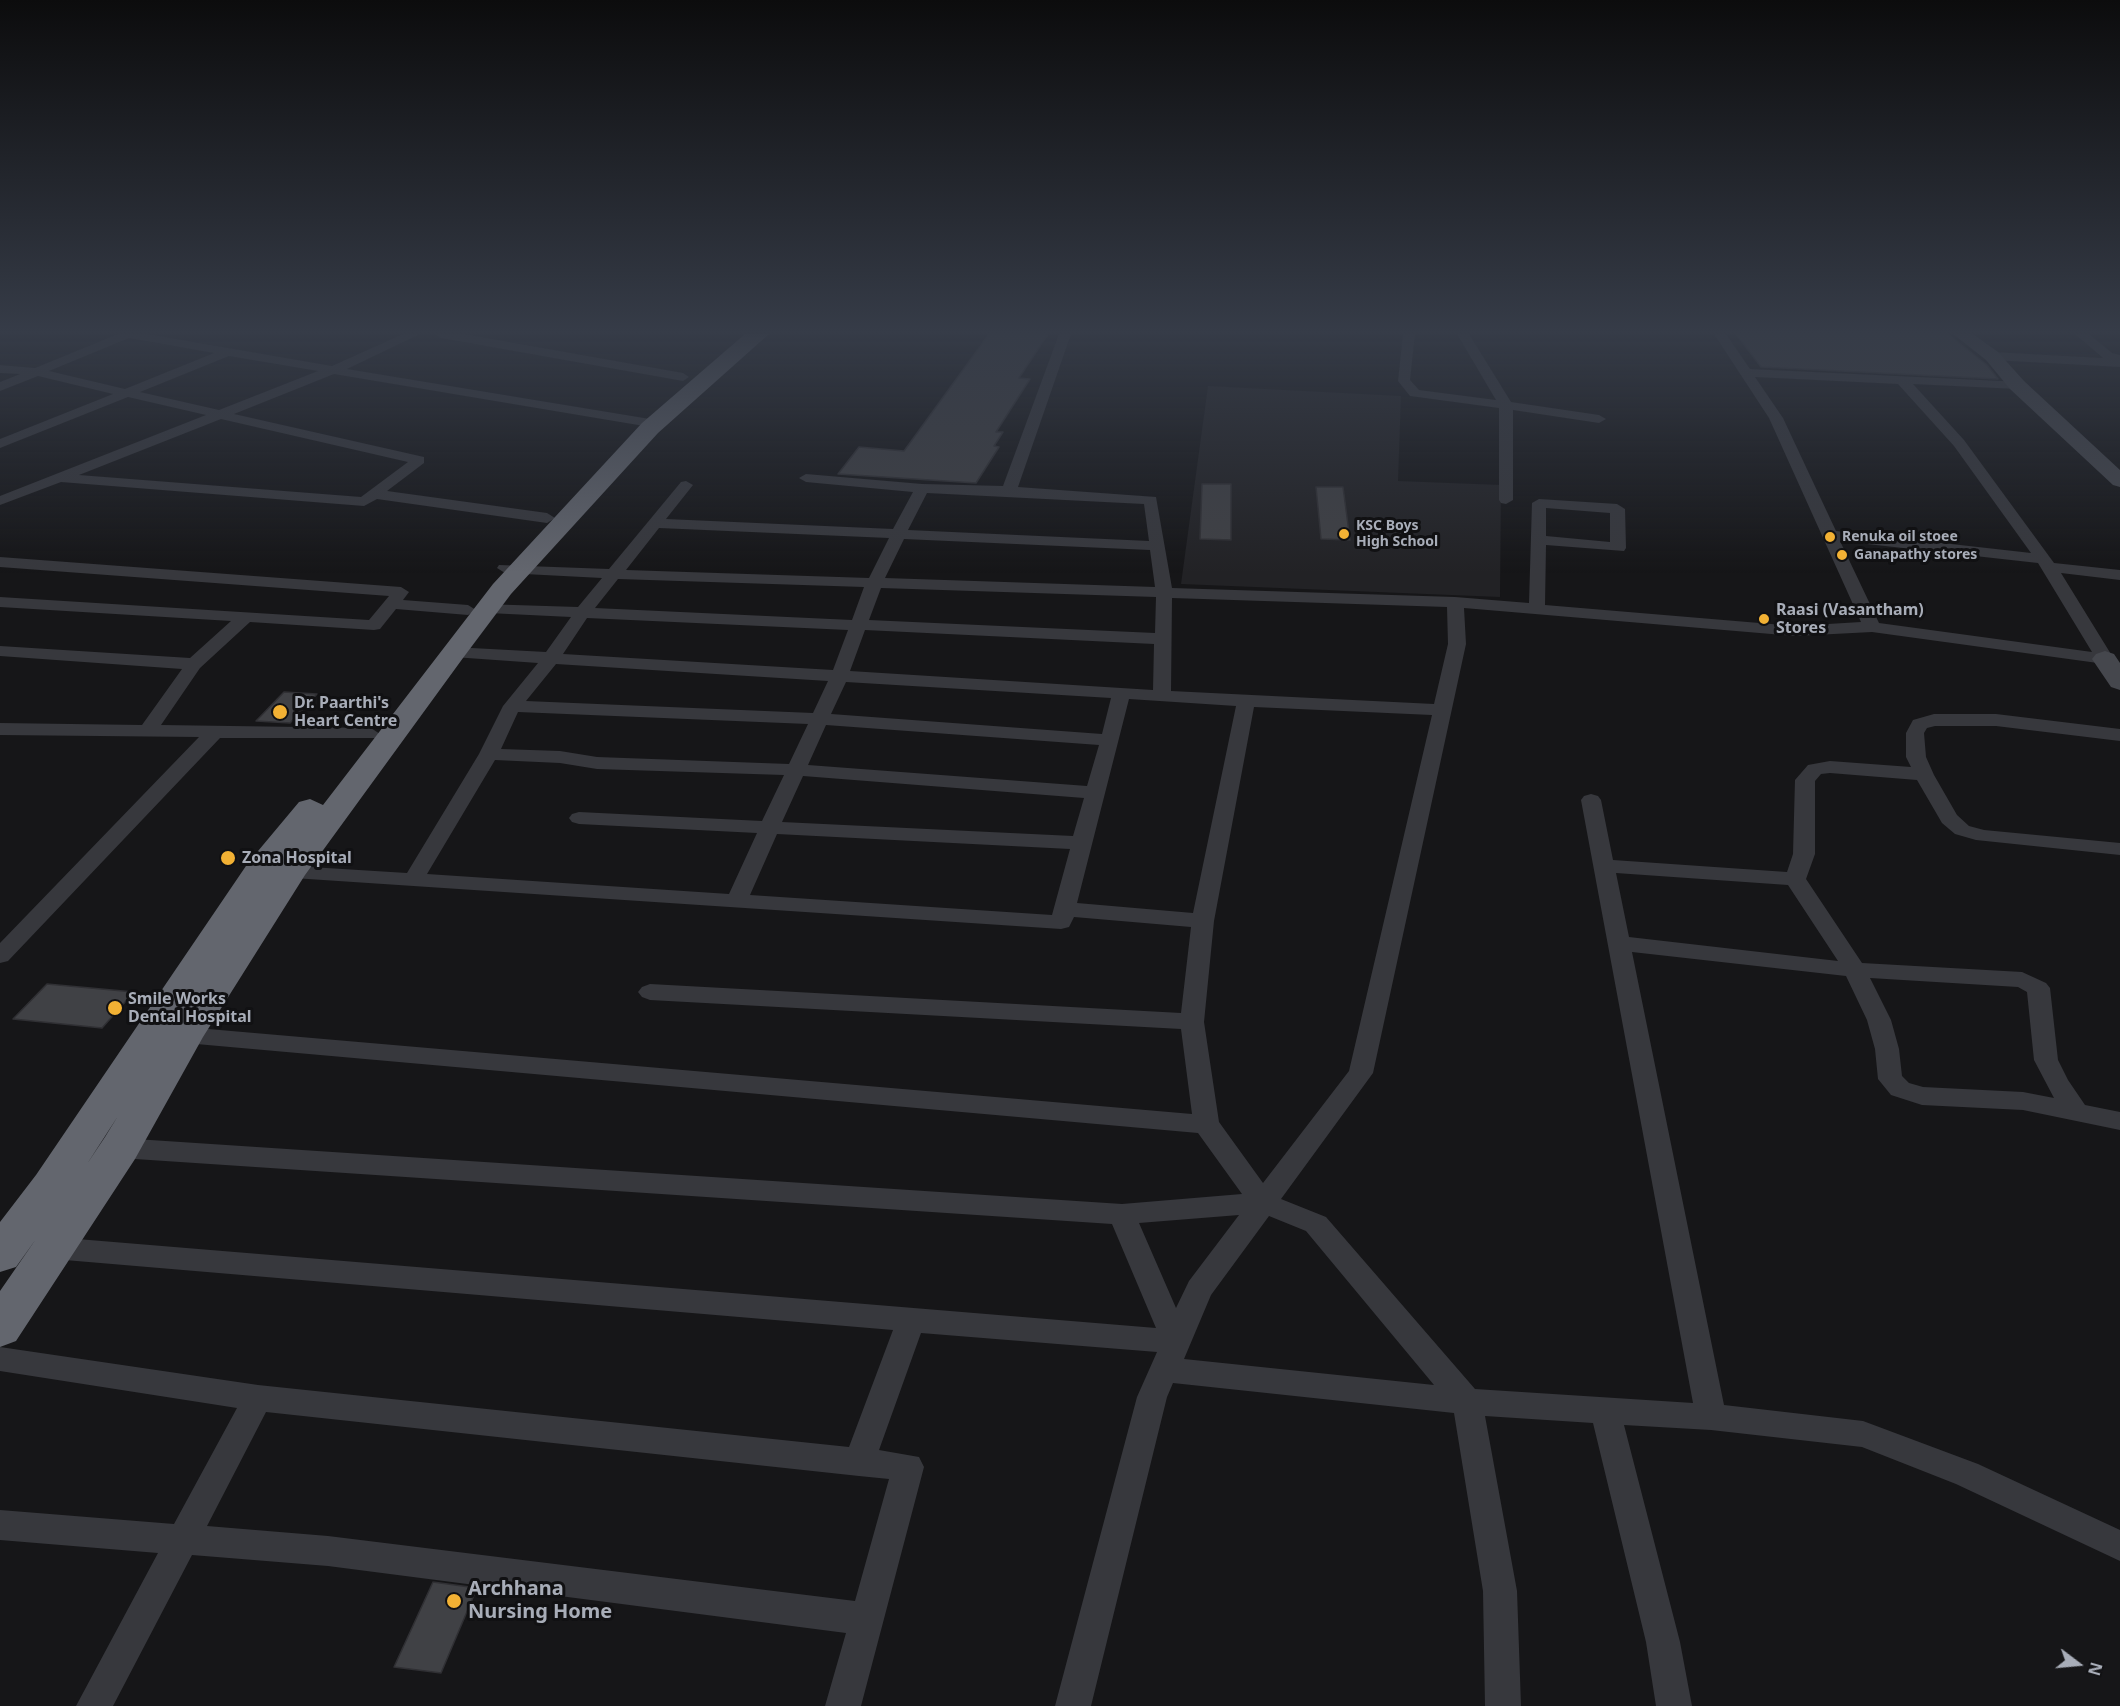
<!DOCTYPE html>
<style>
body{margin:0}
#map{position:relative;width:2120px;height:1706px;overflow:hidden;background:#161618;font-family:"Noto Sans",sans-serif}
canvas{display:block}
.north{position:absolute;left:2048px;top:1634px;width:60px;height:60px;-webkit-text-stroke:4px #111113;paint-order:stroke;rotate:106deg;font-size:16px;font-weight:700;line-height:24px;text-align:center;color:#a8adb8}
.north::after{content:'';display:block;margin:auto;width:21px;height:27px;background:#a8adb8;clip-path:polygon(50% 0,100% 100%,50% 72%,0 100%)}
</style>
<div id="map">
<canvas width="2120" height="1706"></canvas>
<div class="north">N</div>
</div>
<script>
const ctx = document.querySelector('canvas').getContext('2d');
ctx.lineJoin = 'round';
function paint(path, color) { ctx.fillStyle = color; ctx.fill(path, 'evenodd'); }
const shape = rows => new Path2D(rows.map(r => 'M' + r).join(''));
function trace(path, color, width, dash) { ctx.strokeStyle = color; ctx.lineWidth = width; ctx.lineCap = dash ? 'butt' : 'round'; ctx.setLineDash(dash || []); ctx.stroke(path); }
function drawText(font, color, halo, rows, align = 'center') {
  ctx.font = font + ' "Noto Sans",sans-serif'; ctx.lineWidth = 6; ctx.setLineDash([]); ctx.textBaseline = 'middle'; ctx.strokeStyle = halo; ctx.fillStyle = color; for (const [text, x, y, turn = 0] of rows) {
    ctx.save(); ctx.translate(x, y); ctx.rotate((+turn || 0) * Math.PI / 180); ctx.textAlign = isNaN(turn) ? turn : align; if (halo) ctx.strokeText(text, 0, 0); ctx.fillText(text, 0, 0); ctx.restore();
  }
}
paint(shape([
 [1208,386,1401,396,1398,481,1501,485,1500,597,1181,584]
]), '#222225');
const building = shape([
 [989,334,1048,334,1019,378,1030,379,996,432,1003,432,994,446,999,447,976,483,838,474,859,447,904,451,989,334],
 [1736,334,1948,334,1987,365,1998,379,1761,367,1736,334],
 [1202,484,1231,484,1231,540,1200,539,1202,484],
 [1316,487,1343,487,1350,540,1321,539,1316,487],
 [284,692,317,694,290,723,256,721,284,692],
 [47,984,134,992,102,1028,13,1019,47,984],
 [433,1582,477,1588,441,1673,394,1667,433,1582]
]);
paint(building, '#404145');
trace(building, '#303034', 1.5);
paint(shape([
 [118,334,147,334,332,366,403,334,420,334,347,369,656,420,663,424,656,428,334,374,234,414,424,457,424,463,387,491,547,513,555,518,547,523,377,499,364,506,61,482,0,505,0,496,206,415,128,397,0,448,0,439,113,394,38,376,0,391,0,382,20,374,0,373,0,365,35,368,118,334],
 [129,338,214,353,125,389,49,371,129,338],
 [229,356,318,371,219,410,140,392,229,356],
 [221,419,408,462,361,497,79,475,221,419],
 [435,334,464,334,683,373,689,377,683,381,441,338,435,334],
 [1059,334,1071,334,1018,487,1156,497,1172,588,1455,597,1529,603,1532,503,1539,499,1617,504,1625,509,1626,548,1624,551,1546,545,1545,605,1795,626,1861,622,1769,418,1714,334,1726,334,1750,369,2022,382,2022,388,2017,389,1913,384,1964,440,2054,563,2120,570,2120,580,2061,573,2114,659,2111,663,2105,664,1872,632,1795,636,1464,608,1466,644,1373,1073,1281,1199,1326,1217,1475,1389,1693,1403,1581,800,1584,796,1591,794,1598,796,1601,800,1613,860,1787,872,1793,854,1795,780,1808,765,1830,761,1911,767,1906,757,1906,733,1913,720,1934,714,1996,714,2120,729,2120,741,1996,726,1935,726,1927,728,1924,733,1926,757,1934,775,1957,815,1969,826,1984,830,2120,843,2120,855,1976,840,1955,834,1942,823,1917,780,1830,773,1821,774,1815,781,1815,854,1806,879,1862,963,2022,972,2046,983,2050,988,2058,1060,2068,1080,2085,1105,2120,1112,2120,1130,2023,1110,1922,1105,1891,1095,1878,1079,1875,1049,1867,1020,1846,976,1632,952,1724,1405,1863,1421,1978,1464,2120,1530,2120,1561,1956,1484,1862,1447,1711,1430,1624,1425,1680,1642,1692,1706,1656,1706,1646,1642,1593,1423,1485,1416,1517,1591,1521,1706,1485,1706,1483,1591,1454,1413,1173,1383,1167,1397,1091,1706,1055,1706,1137,1397,1157,1352,921,1333,879,1450,919,1457,924,1467,861,1706,825,1706,846,1633,328,1566,192,1555,113,1706,76,1706,158,1553,0,1540,0,1510,174,1524,237,1408,0,1371,0,1347,258,1385,849,1447,893,1330,53,1259,43,1256,39,1248,43,1240,53,1237,1156,1328,1112,1224,120,1158,111,1155,107,1148,111,1141,120,1138,1122,1204,1242,1194,1198,1133,185,1043,176,1041,173,1035,176,1029,185,1027,1192,1114,1181,1029,650,1000,642,997,638,992,642,987,650,984,1181,1013,1191,927,1074,917,1069,927,1061,929,278,877,270,876,267,871,270,866,278,865,407,873,479,754,503,706,538,663,453,657,444,652,453,647,546,652,571,617,488,613,482,612,480,608,482,604,578,607,602,578,505,573,497,568,499,565,609,569,681,482,686,481,693,485,666,519,893,529,913,492,806,482,799,478,806,474,922,484,1003,486,1059,334],
 [1755,377,1898,384,1954,446,2031,553,1836,531,1783,418,1755,377],
 [927,493,1144,504,1149,541,908,530,927,493],
 [1546,508,1610,513,1610,542,1546,536,1546,508],
 [659,528,889,538,869,578,626,570,659,528],
 [904,539,1150,550,1155,587,885,578,904,539],
 [1840,541,2038,563,2092,652,1879,623,1840,541],
 [618,579,864,587,852,620,595,608,618,579],
 [881,588,1156,597,1155,633,869,620,881,588],
 [1172,598,1447,607,1448,644,1434,704,1171,691,1172,598],
 [587,618,848,630,833,670,563,654,587,618],
 [865,630,1154,644,1153,690,850,671,865,630],
 [556,664,828,681,813,713,526,701,556,664],
 [846,682,1111,698,1102,734,831,714,846,682],
 [1129,699,1236,706,1193,913,1077,903,1129,699],
 [1254,707,1432,715,1349,1071,1263,1183,1219,1122,1204,1022,1214,921,1254,707],
 [518,712,808,724,789,764,597,757,560,751,501,749,518,712],
 [826,725,1099,745,1087,786,808,765,826,725],
 [495,760,560,763,597,769,784,775,762,821,579,812,572,814,569,818,572,822,579,824,757,833,729,894,427,874,495,760],
 [803,776,1084,798,1073,836,782,822,803,776],
 [777,834,1070,849,1052,915,750,895,777,834],
 [1616,873,1788,885,1838,961,1629,937,1616,873],
 [1870,978,2018,987,2027,992,2034,1060,2054,1098,2023,1092,1923,1087,1909,1083,1902,1076,1899,1049,1891,1020,1870,978],
 [1239,1215,1189,1281,1176,1308,1139,1223,1239,1215],
 [1269,1216,1306,1231,1434,1385,1184,1359,1211,1295,1269,1216],
 [266,1412,859,1476,889,1479,855,1601,328,1536,207,1526,266,1412],
 [1403,334,1415,334,1410,380,1419,390,1496,400,1457,334,1469,334,1511,402,1599,415,1606,419,1599,423,1513,410,1513,500,1506,504,1501,503,1499,500,1499,408,1410,396,1398,381,1403,334],
 [2075,334,2089,334,2112,353,2120,355,2120,367,1992,360,1986,356,1992,352,2103,358,2075,334],
 [0,557,401,587,409,592,403,600,468,605,476,610,468,615,396,609,380,629,374,630,250,622,200,668,161,725,371,728,380,734,378,738,220,738,8,961,0,963,0,943,199,737,0,735,0,723,142,725,182,669,0,656,0,646,190,658,231,621,0,607,0,597,369,620,389,596,0,567,0,557]
]), '#37383d');
paint(shape([
 [1953,334,1973,334,1998,352,2024,381,2120,470,2120,487,2113,485,2010,389,1986,360,1953,334],
 [2105,651,2114,654,2120,663,2120,690,2111,687,2092,659,2096,654,2105,651]
]), '#45474d');
paint(shape([
 [745,334,769,334,658,433,511,594,463,658,305,875,203,1037,135,1159,16,1341,0,1347,0,1291,36,1239,16,1267,0,1272,0,1222,36,1175,248,863,299,802,310,799,323,805,493,584,642,423,745,334],
 [118,1116,105,1137,87,1164,118,1116]
]), '#63666e');
const sky = ctx.createLinearGradient(0, 0, 0, 573);
sky.addColorStop(0, '#0c0c0d');
sky.addColorStop(0.58, '#363c48');
sky.addColorStop(1, '#363c4800');
ctx.fillStyle = sky;
ctx.fillRect(0, 0, 2120, 573);
for (const [x, y, r, color] of [
 [1344,534,6,"#f2b134"],
 [1830,537,6,"#f2b134"],
 [1842,555,6,"#f2b134"],
 [1764,619,6,"#f2b134"],
 [280,712,8,"#f2b134"],
 [228,858,8,"#f2b134"],
 [115,1008,8,"#f2b134"],
 [454,1601,8,"#f2b134"]
]) { const dot = new Path2D(); dot.arc(x, y, r, 0, 2 * Math.PI); ctx.fillStyle = color; ctx.fill(dot); trace(dot, '#111113', 2); }
drawText('bold 14px', '#a8adb8', '#111113', [
 ["KSC Boys",1356,526],
 ["High School",1356,542],
 ["Renuka oil stoee",1842,537],
 ["Ganapathy stores",1854,555]
], 'left');
drawText('bold 16px', '#a8adb8', '#111113', [
 ["Raasi (Vasantham)",1776,610],
 ["Stores",1776,628],
 ["Dr. Paarthi's",294,703],
 ["Heart Centre",294,721],
 ["Zona Hospital",242,858],
 ["Smile Works",128,999],
 ["Dental Hospital",128,1017]
], 'left');
drawText('bold 20px', '#a8adb8', '#111113', [
 ["Archhana",468,1589],
 ["Nursing Home",468,1612]
], 'left');
</script>
